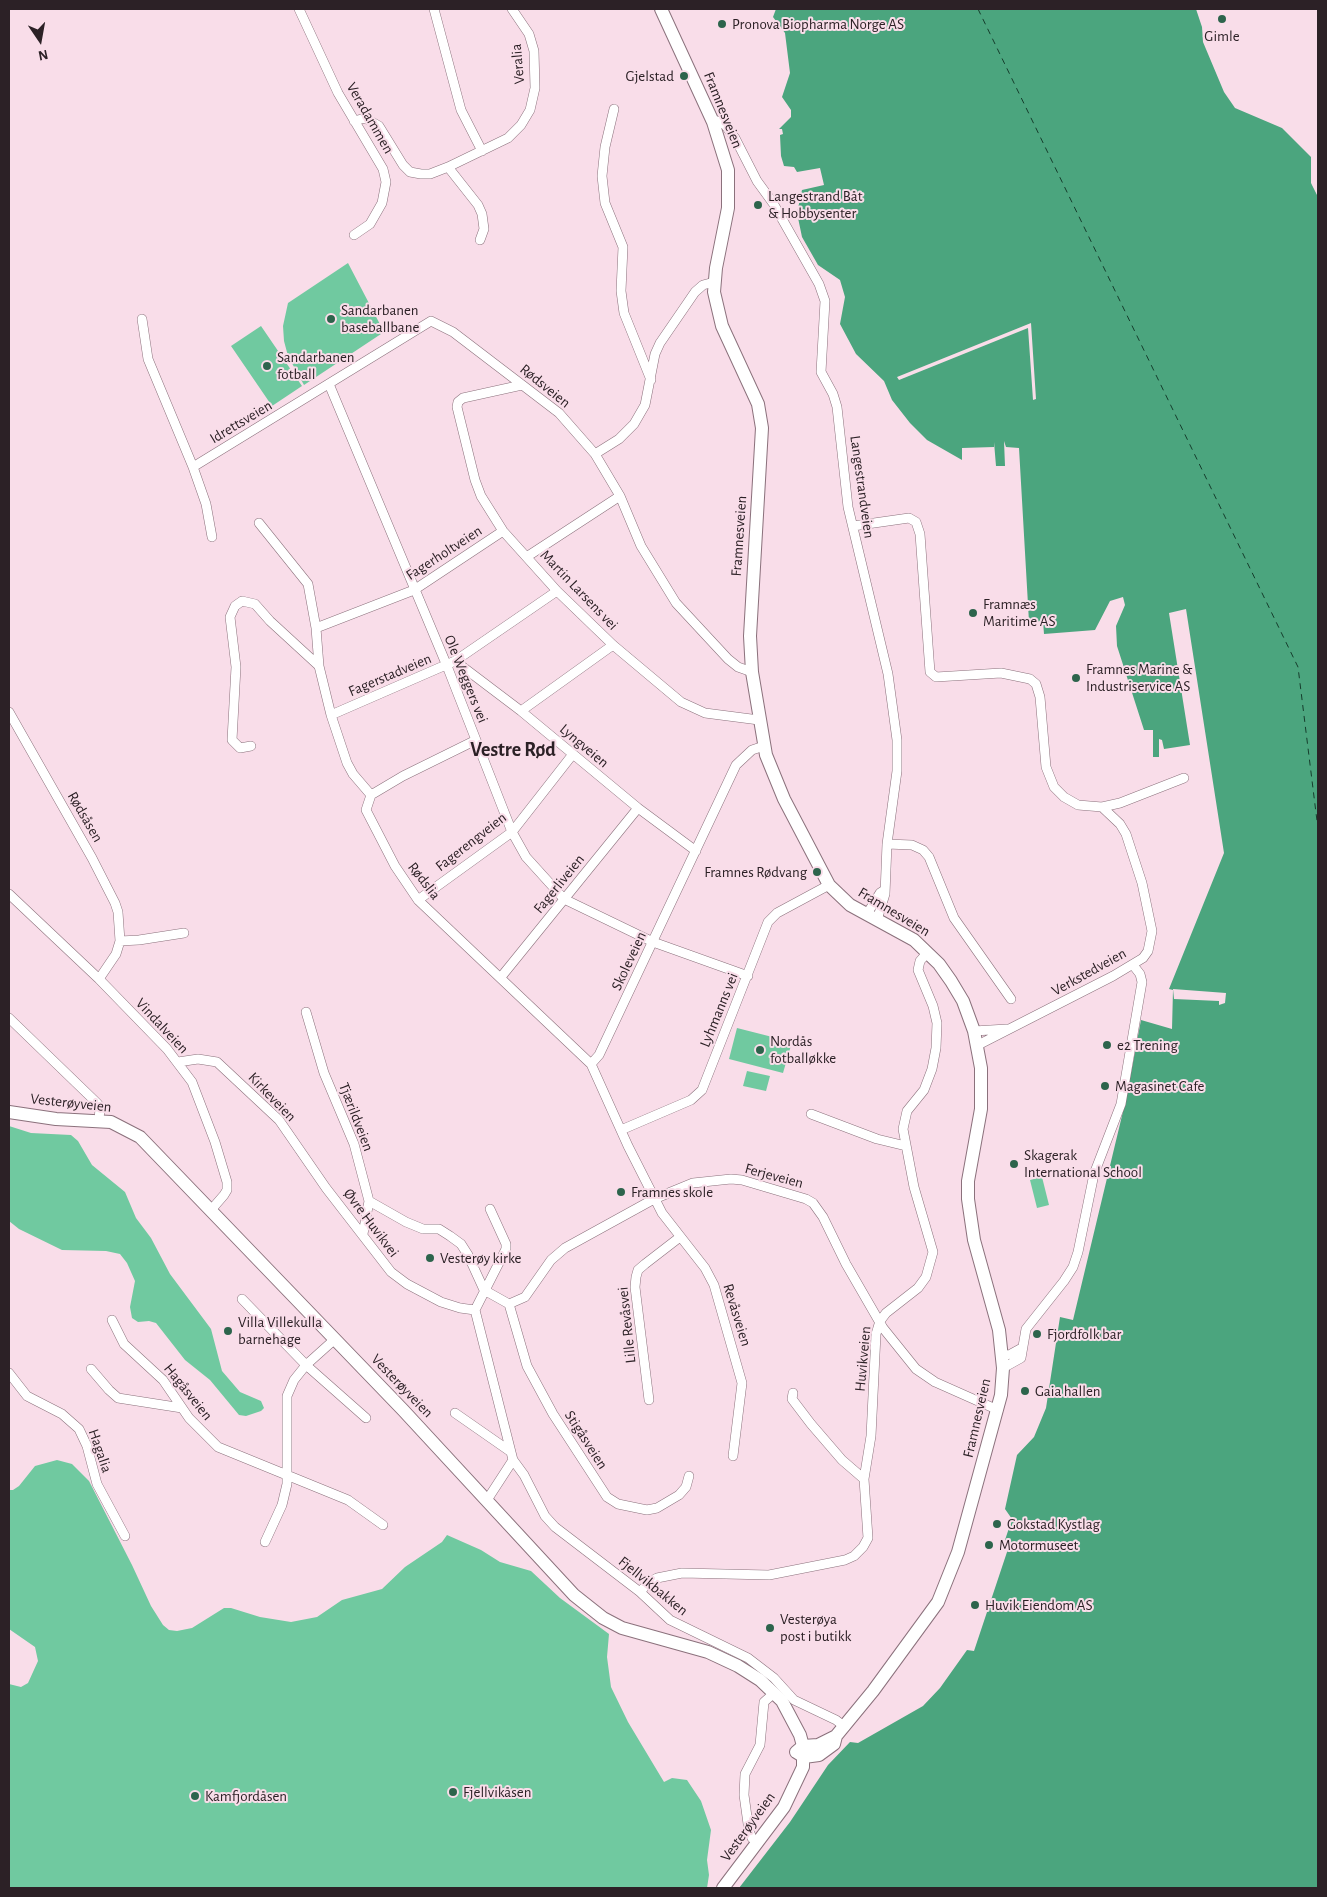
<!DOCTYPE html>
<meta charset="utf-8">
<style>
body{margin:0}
#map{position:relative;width:1327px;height:1897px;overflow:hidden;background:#f9dde9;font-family:"Alegreya Sans",sans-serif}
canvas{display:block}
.frame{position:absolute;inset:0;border:10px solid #2c2126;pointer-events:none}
.north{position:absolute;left:15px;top:15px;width:50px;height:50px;-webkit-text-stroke:4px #f9dde9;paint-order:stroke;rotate:168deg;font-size:14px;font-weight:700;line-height:20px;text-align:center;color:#2c2126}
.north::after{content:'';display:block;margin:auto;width:18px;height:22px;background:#2c2126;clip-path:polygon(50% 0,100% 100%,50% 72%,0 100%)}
</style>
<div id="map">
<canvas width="1327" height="1897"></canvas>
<div class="frame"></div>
<div class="north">N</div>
</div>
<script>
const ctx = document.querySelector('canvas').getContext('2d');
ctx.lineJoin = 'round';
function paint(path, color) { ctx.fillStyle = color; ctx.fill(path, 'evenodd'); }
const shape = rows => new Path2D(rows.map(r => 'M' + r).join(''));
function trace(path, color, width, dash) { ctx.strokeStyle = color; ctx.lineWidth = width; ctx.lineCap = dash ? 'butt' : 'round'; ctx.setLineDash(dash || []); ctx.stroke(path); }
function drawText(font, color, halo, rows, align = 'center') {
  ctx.font = font + ' "Alegreya Sans",sans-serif'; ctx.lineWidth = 4; ctx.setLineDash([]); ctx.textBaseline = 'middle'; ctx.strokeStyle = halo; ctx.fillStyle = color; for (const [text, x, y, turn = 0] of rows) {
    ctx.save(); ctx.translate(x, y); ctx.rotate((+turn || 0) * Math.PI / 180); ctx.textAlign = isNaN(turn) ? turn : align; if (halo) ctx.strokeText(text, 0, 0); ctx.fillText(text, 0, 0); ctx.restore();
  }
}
paint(shape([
 [348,263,384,332,304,385,288,356,284,341,283,326,288,303],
 [261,326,302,386,272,406,231,346],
 [737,1028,792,1042,783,1073,729,1059],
 [747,1071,770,1076,766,1091,743,1086],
 [9,1126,31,1133,71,1135,78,1141,92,1165,125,1192,136,1218,151,1238,170,1274,211,1329,222,1371,240,1392,261,1401,264,1408,261,1411,246,1416,239,1415,210,1380,185,1360,156,1323,149,1321,138,1322,132,1318,130,1307,135,1281,127,1263,120,1254,106,1251,62,1250,19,1229,9,1221],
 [1042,1177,1049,1205,1037,1208,1030,1180],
 [57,1460,72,1464,89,1481,132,1565,151,1606,163,1625,169,1630,177,1631,192,1628,224,1608,231,1608,260,1617,291,1622,317,1617,342,1600,382,1589,405,1567,442,1542,447,1535,481,1550,500,1562,531,1571,560,1598,609,1634,607,1657,611,1687,628,1722,664,1782,672,1778,687,1780,701,1801,711,1830,707,1860,709,1875,707,1888,9,1888,9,1684,21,1687,28,1683,38,1661,35,1647,9,1629,9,1490,13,1490,19,1486,35,1466]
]), '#70c9a0');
paint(shape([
 [776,9,1196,9,1202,27,1203,42,1224,92,1235,108,1282,128,1311,157,1311,183,1318,197,1318,1888,739,1888,790,1822,828,1765,850,1742,858,1743,923,1706,940,1688,967,1650,974,1651,1010,1543,1005,1540,1012,1519,1005,1509,1017,1455,1034,1437,1046,1408,1060,1317,1073,1320,1126,1099,1141,1020,1172,1029,1173,990,1169,989,1224,853,1186,609,1169,613,1190,745,1164,749,1162,740,1159,739,1159,757,1153,757,1153,730,1144,730,1117,646,1116,626,1125,605,1123,597,1110,601,1095,630,1044,634,1043,621,1029,622,1019,448,1006,447,1004,441,1005,466,996,466,994,442,994,447,962,448,962,460,927,440,910,423,892,400,884,381,856,354,840,324,845,297,840,280,818,265,802,237,797,213,802,190,824,185,820,168,797,172,794,167,784,166,781,156,780,135,783,134,782,129,779,129,791,117,791,110,782,97,790,73,785,33,773,17]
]), '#4ba57e');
paint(shape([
 [1031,323,1036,399,1033,400,1028,328,899,380,897,377],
 [1173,989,1226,993,1225,1003,1219,1005,1219,1001,1174,999]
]), '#f9dde9');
trace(shape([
 [978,9,1298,667,1318,829]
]), '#153d2c', 1, [6, 5]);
const street = shape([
 [299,9,338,93,383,169,386,182,382,203,370,224,354,235],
 [434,9,461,110,482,151],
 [614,109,605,147,602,176,605,203,623,247,621,291,624,313,651,380],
 [354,121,365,118,379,126,403,165,410,172,421,174,430,174,448,167,508,138,521,125,530,110,535,88,534,51,529,34,512,9],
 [713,122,718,121,725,125,735,138,757,181,773,203,819,284,825,301,821,372,833,394,837,407,848,507,888,674,897,740,897,771,887,844,885,894,877,920],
 [448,167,478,205,482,214,484,229,480,240],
 [142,319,148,359,193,467,206,504,212,537],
 [329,384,447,666,512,832,526,857,564,899,653,942,748,976],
 [522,385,463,398,458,402,457,407,475,480,481,496,503,531,557,591,613,645,681,702,705,713,759,720],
 [595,454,619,439,634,424,645,405,655,354,660,343,695,292,703,285,714,282],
 [193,467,431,321,453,332,559,413,595,454,620,496,641,546,676,603,728,659,738,667,752,672],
 [259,523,308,584,316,628,319,666,331,715,347,763,353,774,371,795],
 [853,526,909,518,916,522,920,534,930,672,936,677,1001,673,1030,679,1036,684,1040,697,1046,767,1054,787,1064,797,1078,805,1102,807,1120,803,1184,778],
 [528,556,620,496],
 [316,628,414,590,503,531],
 [455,661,521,711,638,808,696,851],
 [521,711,613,645],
 [9,712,92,858,115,903,118,912,120,941,116,954,99,979],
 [331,715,455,661,557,591],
 [476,740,403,776,371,795,366,810,395,866,418,900,591,1064,628,1146,662,1213,705,1268,714,1285,742,1383,733,1456],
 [251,746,240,748,232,740,236,667,230,617,235,606,242,601,255,604,270,621,319,666],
 [887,844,912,845,923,850,929,857,954,918,1011,999],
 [9,894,99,979,167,1049,192,1082,215,1142,227,1182,227,1190,224,1195,211,1210],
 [418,900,512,832,573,754],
 [867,914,880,893,883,891],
 [120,941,139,940,184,933],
 [501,977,638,808],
 [306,1012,324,1073,354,1144,369,1201,363,1234],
 [9,1018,97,1103,100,1107,99,1121],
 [974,1031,1007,1029],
 [978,1045,1113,976,1143,958,1148,951,1152,931,1142,883,1126,834,1120,824,1102,807],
 [178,1062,198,1059,217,1062,279,1120,326,1188,391,1272,407,1284,441,1302,460,1308,475,1310],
 [591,1064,599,1055,736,765,752,750,764,746],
 [811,1114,877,1139,906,1146],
 [621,1130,691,1100,702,1090,768,922,777,913,829,885],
 [369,1201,406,1222,423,1229,439,1229,450,1236,461,1244,468,1255,484,1290],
 [490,1209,506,1244,506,1249,475,1310,513,1460,524,1475,545,1516,555,1527,640,1592,670,1620,748,1658,774,1678,794,1700,836,1720,845,1727],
 [484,1290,509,1304,525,1297,551,1260,565,1248,654,1199,693,1183,731,1179,742,1180,806,1199,813,1203,823,1217,846,1264,883,1328,916,1369,935,1382,998,1410],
 [242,1299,306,1365,366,1418],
 [509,1304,527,1366,553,1414,607,1497,618,1504,647,1510,657,1508,679,1495,686,1487,689,1476],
 [112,1320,124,1344,163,1380,189,1418,218,1447,348,1500,383,1525],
 [1003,1356,1011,1354,1022,1348],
 [1003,1368,1021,1358,1026,1329,1064,1281,1073,1267,1078,1252,1094,1174,1121,1104,1125,1081,1142,982,1140,974,1133,965],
 [91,1369,109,1390,118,1398,182,1408],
 [9,1373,27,1396,62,1414,79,1429,87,1446,97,1484,125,1536],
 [793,1393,792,1399,811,1424,842,1460,864,1479],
 [649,1400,635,1287,636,1277,638,1270,645,1264,680,1237],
 [455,1413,511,1452],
 [487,1500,513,1460],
 [265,1542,282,1505,287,1484,287,1396,294,1380,306,1365,335,1339],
 [640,1592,648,1583,657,1578,682,1573,769,1575,845,1560,854,1556,863,1547,868,1538,864,1479,871,1436,876,1334,880,1321,886,1313,918,1288,926,1277,933,1252,914,1187,903,1129,907,1111,924,1090,932,1069,936,1048,937,1023,933,1006,918,970,920,961,928,952],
 [758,1843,752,1838,749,1831,744,1795,745,1774,760,1745,764,1702,773,1694]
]);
const secondary = shape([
 [661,9,713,122,728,170,728,208,716,268,714,292,722,326,758,404,762,428,750,636,752,672,766,755,784,799,829,885,850,905,914,940,939,964,951,981,963,1001,974,1031,981,1068,981,1109,968,1181,968,1199,974,1240,999,1330,1003,1368,1001,1395,958,1552,938,1602,873,1691,836,1736,818,1745,803,1746,796,1752,804,1757,819,1755,834,1744,836,1736],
 [9,1112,56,1119,111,1122,140,1137,403,1410,574,1595,603,1618,622,1628,708,1652,738,1666,760,1680,782,1701,800,1735,803,1746,803,1767,784,1807,723,1888]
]);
trace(street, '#8b717c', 10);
trace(secondary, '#8b717c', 14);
trace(street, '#fff', 9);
trace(secondary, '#fff', 12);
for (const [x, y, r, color] of [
 [1222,19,5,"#2d644c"],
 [722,24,5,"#2d644c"],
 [684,76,5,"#2d644c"],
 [758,205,5,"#2d644c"],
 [331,319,5,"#2d644c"],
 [267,366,5,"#2d644c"],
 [973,613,5,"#2d644c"],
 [1076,678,5,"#2d644c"],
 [817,872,5,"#2d644c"],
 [1107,1045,5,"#2d644c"],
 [760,1050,5,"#2d644c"],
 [1105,1086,5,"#2d644c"],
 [1014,1164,5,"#2d644c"],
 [621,1192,5,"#2d644c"],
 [430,1258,5,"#2d644c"],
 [228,1331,5,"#2d644c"],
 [1037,1334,5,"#2d644c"],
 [1025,1391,5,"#2d644c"],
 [997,1524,5,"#2d644c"],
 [989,1545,5,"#2d644c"],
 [975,1605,5,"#2d644c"],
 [770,1628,5,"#2d644c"],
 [453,1792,5,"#2d644c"],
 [195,1796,5,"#2d644c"]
]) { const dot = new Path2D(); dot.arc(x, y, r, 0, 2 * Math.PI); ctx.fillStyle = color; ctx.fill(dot); trace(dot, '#f9dde9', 2); }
drawText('15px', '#2c2126', '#f9dde9', [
 ["Pronova Biopharma Norge AS",732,24],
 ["Gimle",1222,36,"center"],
 ["Gjelstad",674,76,"right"],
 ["Langestrand Båt",768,196],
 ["& Hobbysenter",768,213],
 ["Sandarbanen",341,310],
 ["baseballbane",341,327],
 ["Sandarbanen",277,357],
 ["fotball",277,374],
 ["Framnæs",983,604],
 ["Maritime AS",983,621],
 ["Framnes Marine &",1086,669],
 ["Industriservice AS",1086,686],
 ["Framnes Rødvang",807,872,"right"],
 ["Nordås",770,1041],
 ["fotballøkke",770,1058],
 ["e2 Trening",1117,1045],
 ["Magasinet Cafe",1115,1086],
 ["Skagerak",1024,1155],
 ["International School",1024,1172],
 ["Framnes skole",631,1192],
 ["Vesterøy kirke",440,1258],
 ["Villa Villekulla",238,1322],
 ["barnehage",238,1339],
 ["Fjordfolk bar",1047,1334],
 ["Gaia hallen",1035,1391],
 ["Gokstad Kystlag",1007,1524],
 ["Motormuseet",999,1545],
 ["Huvik Eiendom AS",985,1605],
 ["Vesterøya",780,1619],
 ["post i butikk",780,1636],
 ["Fjellvikåsen",463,1792],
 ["Kamfjordåsen",205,1796]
], 'left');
drawText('15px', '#2c2126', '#f9dde9', [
 ["Veralia",518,64,-95],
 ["Framnesveien",723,110,68],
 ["Veradammen",370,118,60],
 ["Rødsveien",545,386,39],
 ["Idrettsveien",241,422,-31],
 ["Langestrandveien",862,487,82],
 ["Framnesveien",739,536,-86],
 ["Fagerholtveien",444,553,-33],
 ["Martin Larsens vei",579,590,46],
 ["Fagerstadveien",390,675,-23],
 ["Ole Weggers vei",466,679,68],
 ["Lyngveien",584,746,40],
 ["Rødsåsen",85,817,60],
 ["Fagerengveien",471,842,-38],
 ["Rødslia",424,881,52],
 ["Fagerliveien",559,884,-51],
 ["Framnesveien",894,912,31],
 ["Skoleveien",629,961,-65],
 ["Verkstedveien",1089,972,-29],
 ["Lyhmanns vei",719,1010,-68],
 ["Vindalveien",162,1026,47],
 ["Kirkeveien",272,1097,46],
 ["Vesterøyveien",71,1103,6],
 ["Tjærildveien",356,1117,69],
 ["Ferjeveien",774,1176,15],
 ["Øvre Huvikvei",371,1223,53],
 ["Revåsveien",737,1315,73],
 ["Lille Revåsvei",627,1325,-96],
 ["Huvikveien",863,1359,-85],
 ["Vesterøyveien",402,1386,46],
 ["Hagåsveien",188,1392,51],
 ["Framnesveien",977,1418,-77],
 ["Stigåsveien",586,1440,57],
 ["Hagalia",100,1451,71],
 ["Fjellvikbakken",653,1586,39],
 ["Vesterøyveien",748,1827,-54]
]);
drawText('bold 20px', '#2c2126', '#f9dde9', [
 ["Vestre Rød",513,750]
]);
</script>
